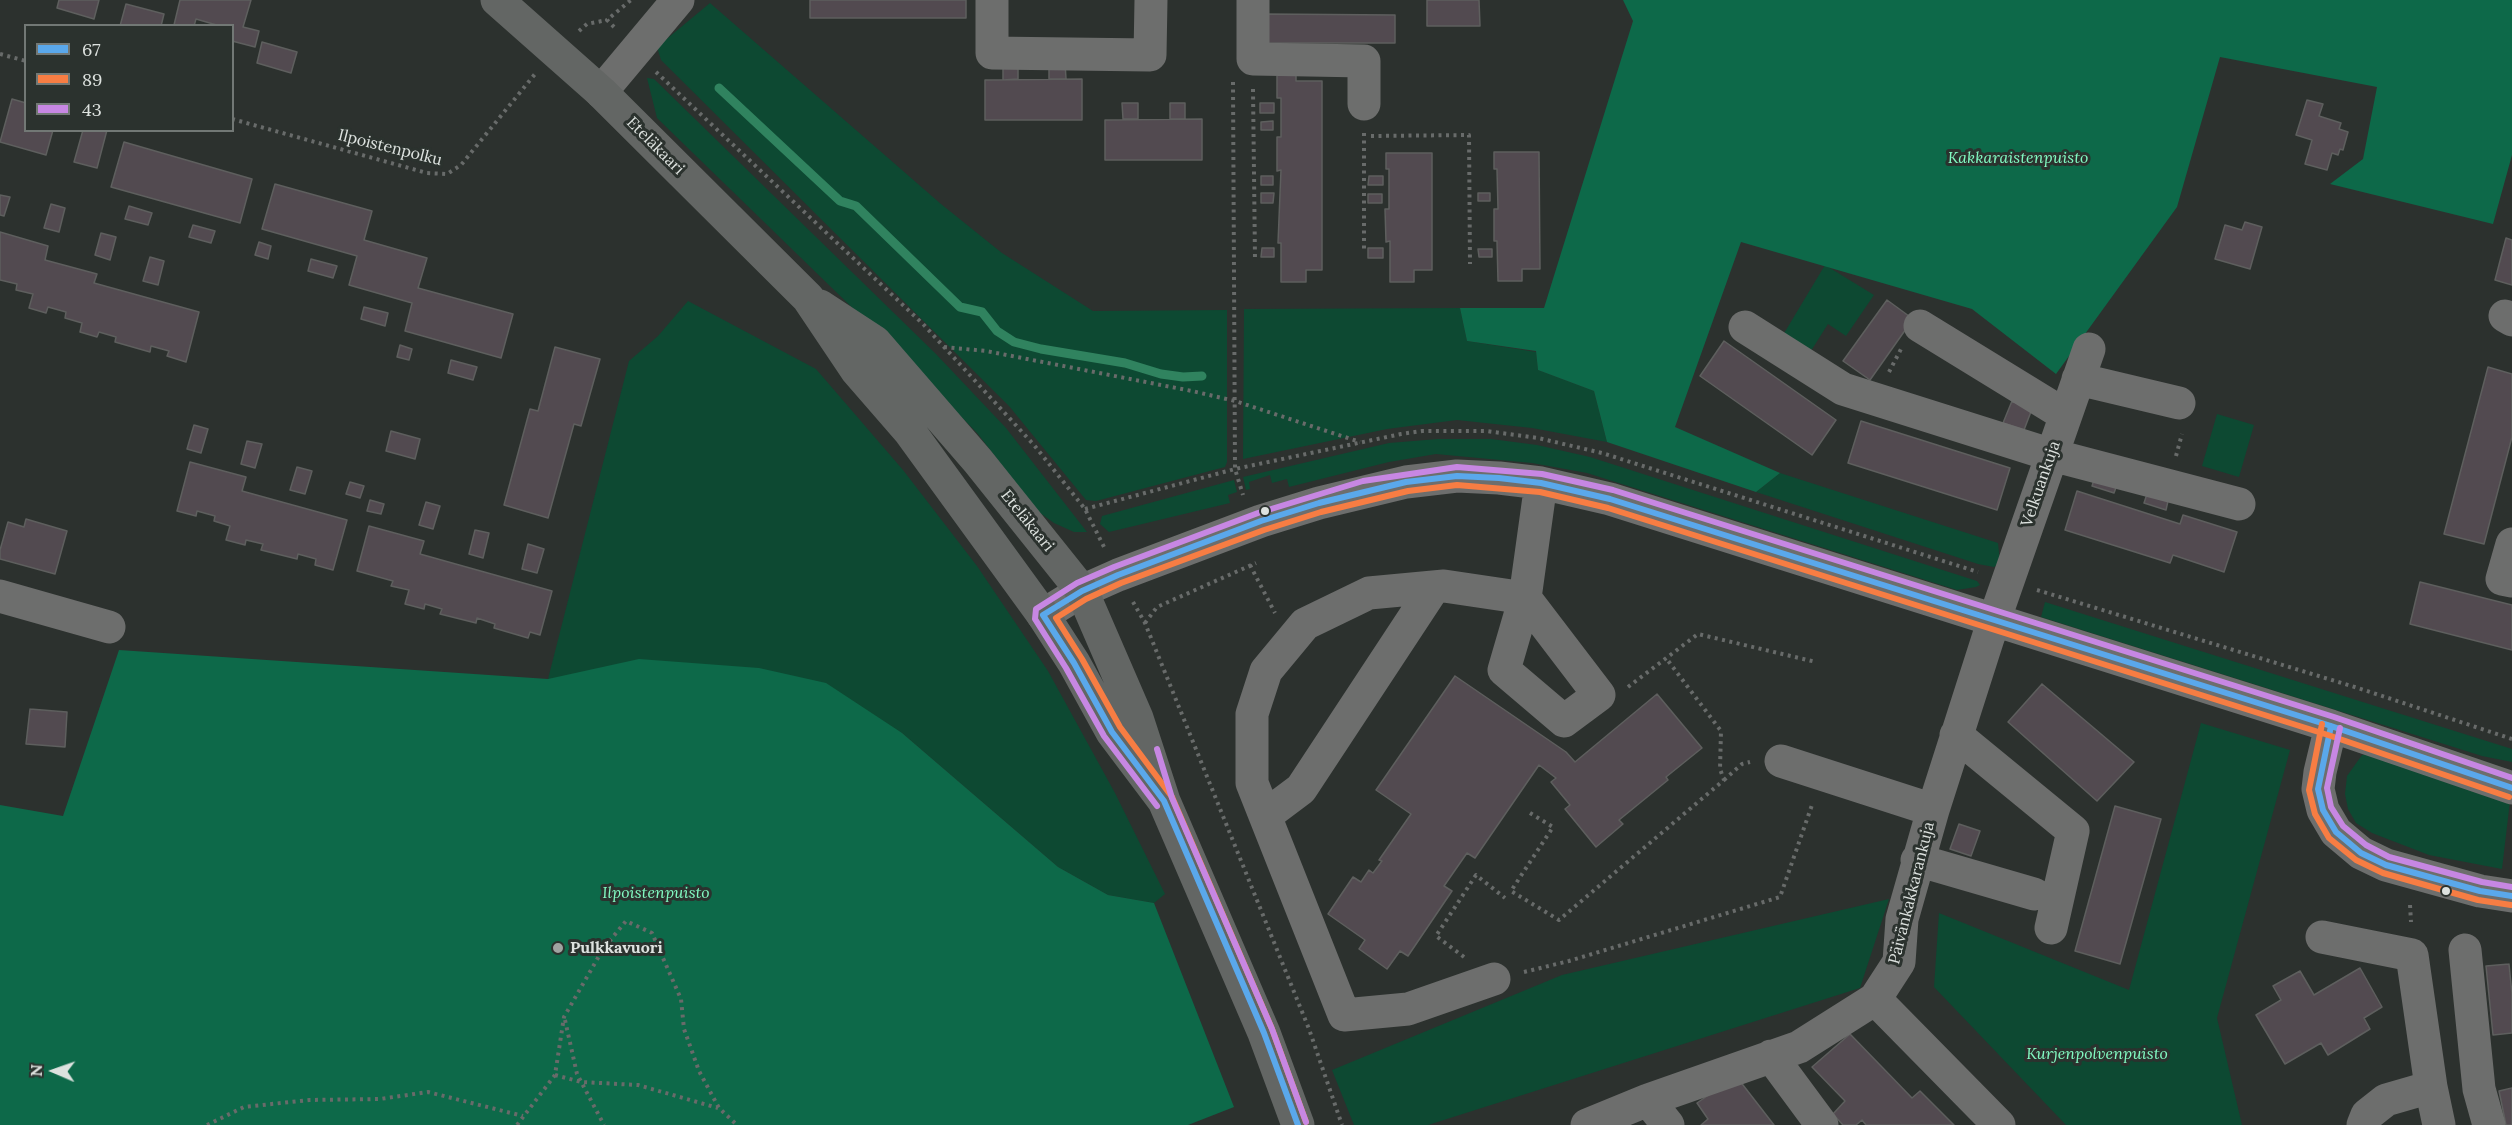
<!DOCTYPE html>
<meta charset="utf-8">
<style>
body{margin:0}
#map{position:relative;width:2512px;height:1125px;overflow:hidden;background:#2c312e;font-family:Lora,serif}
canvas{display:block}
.legend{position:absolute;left:24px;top:24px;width:210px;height:108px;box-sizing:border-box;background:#2b322e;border:2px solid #727875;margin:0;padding:8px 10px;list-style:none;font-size:18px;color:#dde2df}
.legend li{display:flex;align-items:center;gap:12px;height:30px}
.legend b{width:30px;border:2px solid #727875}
.north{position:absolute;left:24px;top:1041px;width:60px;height:60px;-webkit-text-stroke:4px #2b322e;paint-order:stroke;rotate:272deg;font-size:16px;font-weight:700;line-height:24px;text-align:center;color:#dde2df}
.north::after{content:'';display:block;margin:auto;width:21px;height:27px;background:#dde2df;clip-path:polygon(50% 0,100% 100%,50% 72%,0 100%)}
</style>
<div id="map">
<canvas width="2512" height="1125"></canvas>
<ul class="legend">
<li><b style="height:8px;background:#5aa8eb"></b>67</li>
<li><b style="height:8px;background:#f77d43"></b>89</li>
<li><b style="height:8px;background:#c787e3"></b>43</li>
</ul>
<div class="north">N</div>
</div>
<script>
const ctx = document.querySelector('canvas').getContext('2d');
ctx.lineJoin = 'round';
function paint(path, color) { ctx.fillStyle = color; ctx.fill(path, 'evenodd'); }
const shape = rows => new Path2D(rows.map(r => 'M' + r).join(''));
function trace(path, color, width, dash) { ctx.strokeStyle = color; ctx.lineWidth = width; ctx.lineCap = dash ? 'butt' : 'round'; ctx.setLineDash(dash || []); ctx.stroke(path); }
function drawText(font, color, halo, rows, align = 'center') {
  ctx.font = font + ' Lora,serif'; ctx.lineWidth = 6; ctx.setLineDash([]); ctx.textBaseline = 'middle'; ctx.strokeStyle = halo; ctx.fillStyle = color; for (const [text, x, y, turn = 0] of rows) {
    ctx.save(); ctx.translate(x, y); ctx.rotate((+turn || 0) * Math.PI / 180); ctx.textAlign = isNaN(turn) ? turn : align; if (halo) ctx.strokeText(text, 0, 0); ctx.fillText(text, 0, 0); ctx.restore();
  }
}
paint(shape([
 [710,3,941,204,1002,253,1093,311,1227,310,1227,462,1225,467,1096,501,1086,500,1009,406,661,60,657,47],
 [647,78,654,79,936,354,1006,428,1087,532,1074,532,1054,523,1036,510,978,434,902,356,657,118],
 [1825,265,1874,295,1846,336,1828,324,1809,354,1783,335],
 [688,301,816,369,903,470,977,566,1048,671,1115,793,1165,894,1154,903,1108,895,1058,867,902,733,548,679,629,361,658,336],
 [1460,308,1467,341,1536,352,1538,370,1594,391,1607,442,1532,428,1457,420,1387,429,1243,459,1244,309],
 [2217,414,2254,425,2239,477,2202,466],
 [1438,439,1491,439,1537,445,1590,457,1977,581,1980,585,1976,587,1957,590,1587,473,1532,463,1436,454,1389,462,1289,487,1287,479,1272,483,1270,475,1249,482,1250,489,1246,490,1243,477,1389,443],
 [1780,473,1998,543,2000,562,1994,567,1978,564,1756,492],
 [1234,480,1237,492,1228,495,1230,503,1109,532,1100,524,1102,516],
 [2045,602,2512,749,2512,762,2482,756,2041,617],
 [2201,723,2290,750,2217,1018,2242,1125,2066,1125,1934,987,1939,913,2129,990],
 [2362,755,2374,755,2510,801,2502,869,2429,855,2372,833,2356,823,2348,809,2345,794,2347,776],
 [1889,899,1860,988,1428,1125,1354,1125,1332,1070,1562,975]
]), '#0d4932');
paint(shape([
 [1623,0,2512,0,2512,155,2493,224,2330,184,2363,159,2377,87,2220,57,2177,207,2056,374,1972,309,1741,242,1675,427,1780,473,1756,492,1607,442,1594,391,1538,370,1536,351,1467,341,1460,308,1544,308,1633,21],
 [119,650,548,679,639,659,759,668,826,683,902,733,1058,867,1108,895,1154,903,1234,1107,1188,1125,0,1125,0,805,63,816]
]), '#0d6949');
trace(shape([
 [719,88,840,201,856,206,960,307,982,312,997,331,1014,342,1041,349,1125,363,1161,374,1183,377,1202,376]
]), '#30835f', 9);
const building = shape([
 [59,0,99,0,94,19,57,8,59,0],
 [180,0,251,0,243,27,259,31,255,47,232,41,232,26,220,26,196,19,194,26,174,25,180,0],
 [810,0,966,0,966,18,810,18,810,0],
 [1427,0,1479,0,1480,26,1427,26,1427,0],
 [126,4,164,14,161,26,120,26,126,4],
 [1265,14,1395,15,1395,43,1265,43,1265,14],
 [262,42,297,52,291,73,257,63,262,42],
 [1049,62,1065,62,1066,79,1049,79,1049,62],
 [1003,63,1018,63,1018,79,1003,80,1003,63],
 [1277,70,1296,70,1296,81,1322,81,1322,270,1306,270,1306,282,1281,282,1281,243,1278,243,1281,170,1277,171,1277,137,1281,137,1281,98,1277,98,1277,70],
 [1082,79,1082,120,985,120,985,80,1082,79],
 [12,99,26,103,26,130,53,130,46,155,0,142,12,99],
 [2307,100,2323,104,2319,116,2341,123,2339,129,2348,132,2343,150,2340,149,2338,155,2332,153,2327,170,2305,164,2312,140,2296,135,2307,100],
 [1122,103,1138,103,1138,119,1123,119,1122,103],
 [1170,103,1185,103,1185,119,1170,119,1170,103],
 [1260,103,1274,103,1274,113,1260,113,1260,103],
 [1202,119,1202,160,1105,160,1105,120,1202,119],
 [1273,121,1273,130,1261,130,1261,122,1273,121],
 [83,130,107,130,97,168,74,162,83,130],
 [124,142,252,179,240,223,111,187,124,142],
 [1494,152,1539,152,1540,269,1522,269,1522,281,1498,281,1497,241,1494,241,1494,209,1498,209,1497,169,1494,169,1494,152],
 [1386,153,1432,153,1432,270,1414,270,1414,282,1390,282,1390,241,1386,242,1385,209,1389,209,1389,169,1386,169,1386,153],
 [1261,176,1273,176,1273,185,1261,185,1261,176],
 [1369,176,1383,176,1383,185,1368,185,1369,176],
 [275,184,372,211,364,240,427,258,418,288,513,314,501,358,405,331,412,303,349,285,357,256,262,229,275,184],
 [1261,193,1274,193,1273,203,1261,203,1261,193],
 [1478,193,1490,193,1490,201,1478,201,1478,193],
 [1368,194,1382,194,1382,203,1368,203,1368,194],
 [0,195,10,197,4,216,0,215,0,195],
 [51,204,65,208,59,232,44,228,51,204],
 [129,206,152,213,148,225,125,219,129,206],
 [2245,222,2262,227,2250,269,2215,259,2225,225,2242,230,2245,222],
 [193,225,215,231,211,243,189,237,193,225],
 [0,232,48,246,45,260,97,274,94,283,199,312,186,362,167,356,169,351,151,346,150,352,115,342,116,337,99,332,97,337,80,332,82,323,65,318,66,312,48,307,46,313,29,308,33,294,16,290,17,284,0,280,0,232],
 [101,233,116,237,110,260,95,255,101,233],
 [2506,238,2512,240,2512,285,2495,280,2506,238],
 [259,242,271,246,268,259,255,255,259,242],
 [1262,248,1274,248,1274,257,1261,257,1262,248],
 [1368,248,1383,248,1383,258,1368,258,1368,248],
 [1478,249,1492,249,1492,257,1479,257,1478,249],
 [150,257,164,261,158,285,143,281,150,257],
 [311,259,337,266,333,278,308,271,311,259],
 [1887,300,1913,319,1870,380,1843,361,1887,300],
 [364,307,388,313,385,326,361,319,364,307],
 [1724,341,1836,420,1812,455,1700,376,1724,341],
 [400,345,412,349,409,360,397,357,400,345],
 [555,347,600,359,581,426,574,424,548,518,504,505,530,409,538,411,555,347],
 [451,360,477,367,473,380,448,373,451,360],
 [2488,367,2512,374,2512,437,2484,544,2444,534,2488,367],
 [2012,401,2032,409,2024,430,2003,423,2012,401],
 [1861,421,2010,468,1997,510,1848,463,1861,421],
 [194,425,208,429,201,453,187,449,194,425],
 [391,431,420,439,415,459,386,451,391,431],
 [247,441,262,444,255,468,241,464,247,441],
 [190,462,246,477,242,491,347,520,333,570,315,565,316,559,298,554,297,559,261,550,263,544,246,540,245,545,226,540,230,526,214,521,215,516,197,511,196,516,177,511,190,462],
 [297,467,312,471,305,494,290,490,297,467],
 [2095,477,2117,485,2114,493,2092,486,2095,477],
 [350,482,364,486,360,498,346,494,350,482],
 [2077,491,2180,524,2183,515,2237,532,2224,572,2173,555,2170,563,2065,530,2077,491],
 [2147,494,2168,501,2166,510,2144,503,2147,494],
 [370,500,384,504,381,514,367,511,370,500],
 [426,502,440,506,433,529,419,525,426,502],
 [26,519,67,531,55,574,0,559,0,550,8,522,24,527,26,519],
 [369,526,424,541,420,554,552,591,540,635,530,632,528,638,494,628,495,624,477,618,476,623,440,614,442,609,425,604,424,609,405,604,409,590,391,586,393,581,357,571,369,526],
 [475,530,489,533,483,558,469,554,475,530],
 [528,544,544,549,537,573,522,569,528,544],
 [2420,582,2512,605,2512,650,2410,624,2420,582],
 [1455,676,1566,752,1575,762,1657,694,1702,748,1666,777,1668,780,1619,820,1623,824,1596,847,1565,809,1570,805,1551,782,1556,778,1539,765,1475,858,1467,853,1444,886,1452,891,1408,956,1400,951,1387,969,1359,949,1365,940,1328,914,1353,877,1361,882,1369,870,1373,873,1382,861,1379,860,1411,814,1376,790,1455,676],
 [2042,684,2134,762,2097,801,2008,722,2042,684],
 [30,709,67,712,65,747,26,744,30,709],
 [2115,806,2161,819,2120,964,2075,951,2115,806],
 [1959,824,1980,831,1971,856,1950,849,1959,824],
 [2509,964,2512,994,2512,1033,2493,1035,2486,966,2509,964],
 [2360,968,2382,1007,2364,1018,2370,1029,2328,1055,2321,1043,2285,1064,2256,1015,2281,1000,2273,986,2300,971,2314,995,2360,968],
 [1850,1034,1912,1098,1920,1091,1954,1125,1866,1125,1862,1120,1856,1125,1843,1125,1833,1114,1845,1101,1812,1067,1850,1034],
 [1736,1076,1774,1125,1701,1125,1708,1119,1697,1103,1736,1076],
 [2512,1088,2512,1125,2506,1125,2499,1091,2512,1088]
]);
paint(building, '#524a50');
trace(building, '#5e5f5e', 1.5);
trace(shape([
 [614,27,607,20,631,0],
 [579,31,587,24,607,20],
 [0,54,26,61],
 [656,72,923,324,1034,445,1085,509,1104,547],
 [1233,82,1235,469,1243,495],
 [1253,89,1255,259],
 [232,119,427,173,447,174,461,165,535,74],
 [1364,133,1364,253],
 [1371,136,1469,135,1470,264],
 [944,347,986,351,1192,391,1235,401,1360,442],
 [1889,372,1901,349],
 [2176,456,2182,434],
 [1085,509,1235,469,1401,434,1422,431,1486,431,1538,438,1602,453,1978,572],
 [1250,565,1275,613],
 [2037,590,2358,688,2512,739],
 [1133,602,1145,623,1309,1029,1342,1125],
 [1145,623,1157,607,1256,563],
 [1628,687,1698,634,1816,662],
 [1724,780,1742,764,1750,762],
 [1530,813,1553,827,1511,891,1559,920,1724,780,1720,769,1721,731,1666,658],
 [2410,905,2411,922],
 [1464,957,1436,936,1476,875,1505,898],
 [1524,972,1569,961,1780,897,1813,802],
 [565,1020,577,1074,604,1125],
 [555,1075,581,1082,638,1085,718,1108],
 [207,1125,244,1107,309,1100,380,1099,428,1092,523,1116],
 [517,1125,555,1075,564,1017,603,949,626,921,652,933,681,999,684,1029,699,1071,719,1108,737,1125]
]), '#686b6a', 4, [3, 4.5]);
trace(shape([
 [992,0,992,53,1150,55,1151,0],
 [1253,0,1253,59,1364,61,1364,104],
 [601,92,678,0],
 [2505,316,2512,320],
 [1920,326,2065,415],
 [1745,327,1843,389,2052,455,2239,504],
 [2078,379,2179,403],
 [2512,544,2502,579,2512,581],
 [0,596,109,627],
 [1043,615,1082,591,1118,575,1261,521,1319,503,1406,482,1457,476,1499,478,1541,483,1610,499,2331,726,2512,788],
 [2331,726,2320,772,2318,789,2323,810,2336,832,2361,853,2386,865,2480,891,2512,896],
 [1956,735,2073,831,2051,928],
 [1781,761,1933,810],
 [1265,816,1301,789,1434,587],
 [1917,860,2034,894],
 [2322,937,2412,955,2431,1087,2439,1125],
 [2465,950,2479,1089,2489,1125],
 [1494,979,1408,1009,1344,1015,1252,783,1252,714,1266,671,1305,624,1369,593,1444,586,1525,598,1599,695,1564,721,1504,670,1525,598,1541,483],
 [1875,999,1999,1125],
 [1771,1056,1822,1125],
 [1648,1100,1668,1125],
 [1587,1125,1648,1100,1799,1047,1875,999,1899,962,1902,919,1933,810,1988,638,2089,349],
 [2363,1125,2367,1115,2386,1100,2431,1087]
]), '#6d6e6d', 33);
trace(shape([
 [497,0,601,92,808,298,857,371,910,432,1043,615,1074,663,1112,732,1164,801],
 [820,306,875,342,978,461,1082,591,1137,718,1164,801,1264,1033,1298,1125]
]), '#636664', 33);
trace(shape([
 [1043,615,1082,591,1118,575,1261,521,1319,503,1406,482,1457,476,1499,478,1541,483,1610,499,2331,726,2512,788],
 [1043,615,1074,663,1112,732,1164,801,1264,1033,1298,1125],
 [2331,726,2318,789,2323,810,2336,832,2361,853,2386,865,2480,891,2512,896]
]), '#5aa8eb', 6);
trace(shape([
 [2322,724,2309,790,2315,814,2329,838,2356,860,2383,873,2478,900,2511,905],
 [1306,1122,1272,1029,1172,797,1120,727,1082,659,1056,618,1086,599,1121,583,1264,530,1321,512,1408,491,1457,485,1540,492,1608,508,2328,735,2509,797]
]), '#f77d43', 6);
trace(shape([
 [2340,728,2327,788,2331,807,2343,826,2366,845,2389,857,2482,882,2512,887],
 [1157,749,1172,798,1272,1029,1306,1122],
 [1157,806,1104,736,1066,668,1035,619,1036,609,1077,583,1114,567,1258,513,1363,481,1457,467,1542,474,1613,490,2334,717,2512,778]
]), '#c787e3', 6);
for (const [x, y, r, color] of [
 [1265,511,5,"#dde2df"],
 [2446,891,5,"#dde2df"],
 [558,948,6,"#9fa4a1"]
]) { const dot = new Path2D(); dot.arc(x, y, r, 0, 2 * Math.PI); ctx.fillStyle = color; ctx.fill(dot); trace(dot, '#2b322e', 2); }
drawText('16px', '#dde2df', '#2b322e', [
 ["Eteläkaari",655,146,45],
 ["Ilpoistenpolku",390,148,14],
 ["Velkuankuja",2041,484,-71],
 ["Eteläkaari",1027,521,51],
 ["Päivänkakkarankuja",1912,893,-76]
]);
drawText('italic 16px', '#82fac2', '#2b322e', [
 ["Kakkaraistenpuisto",2018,158],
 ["Ilpoistenpuisto",656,893],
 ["Kurjenpolvenpuisto",2097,1054]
]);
drawText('bold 16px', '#dde2df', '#2b322e', [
 ["Pulkkavuori",570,948]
], 'left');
</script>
